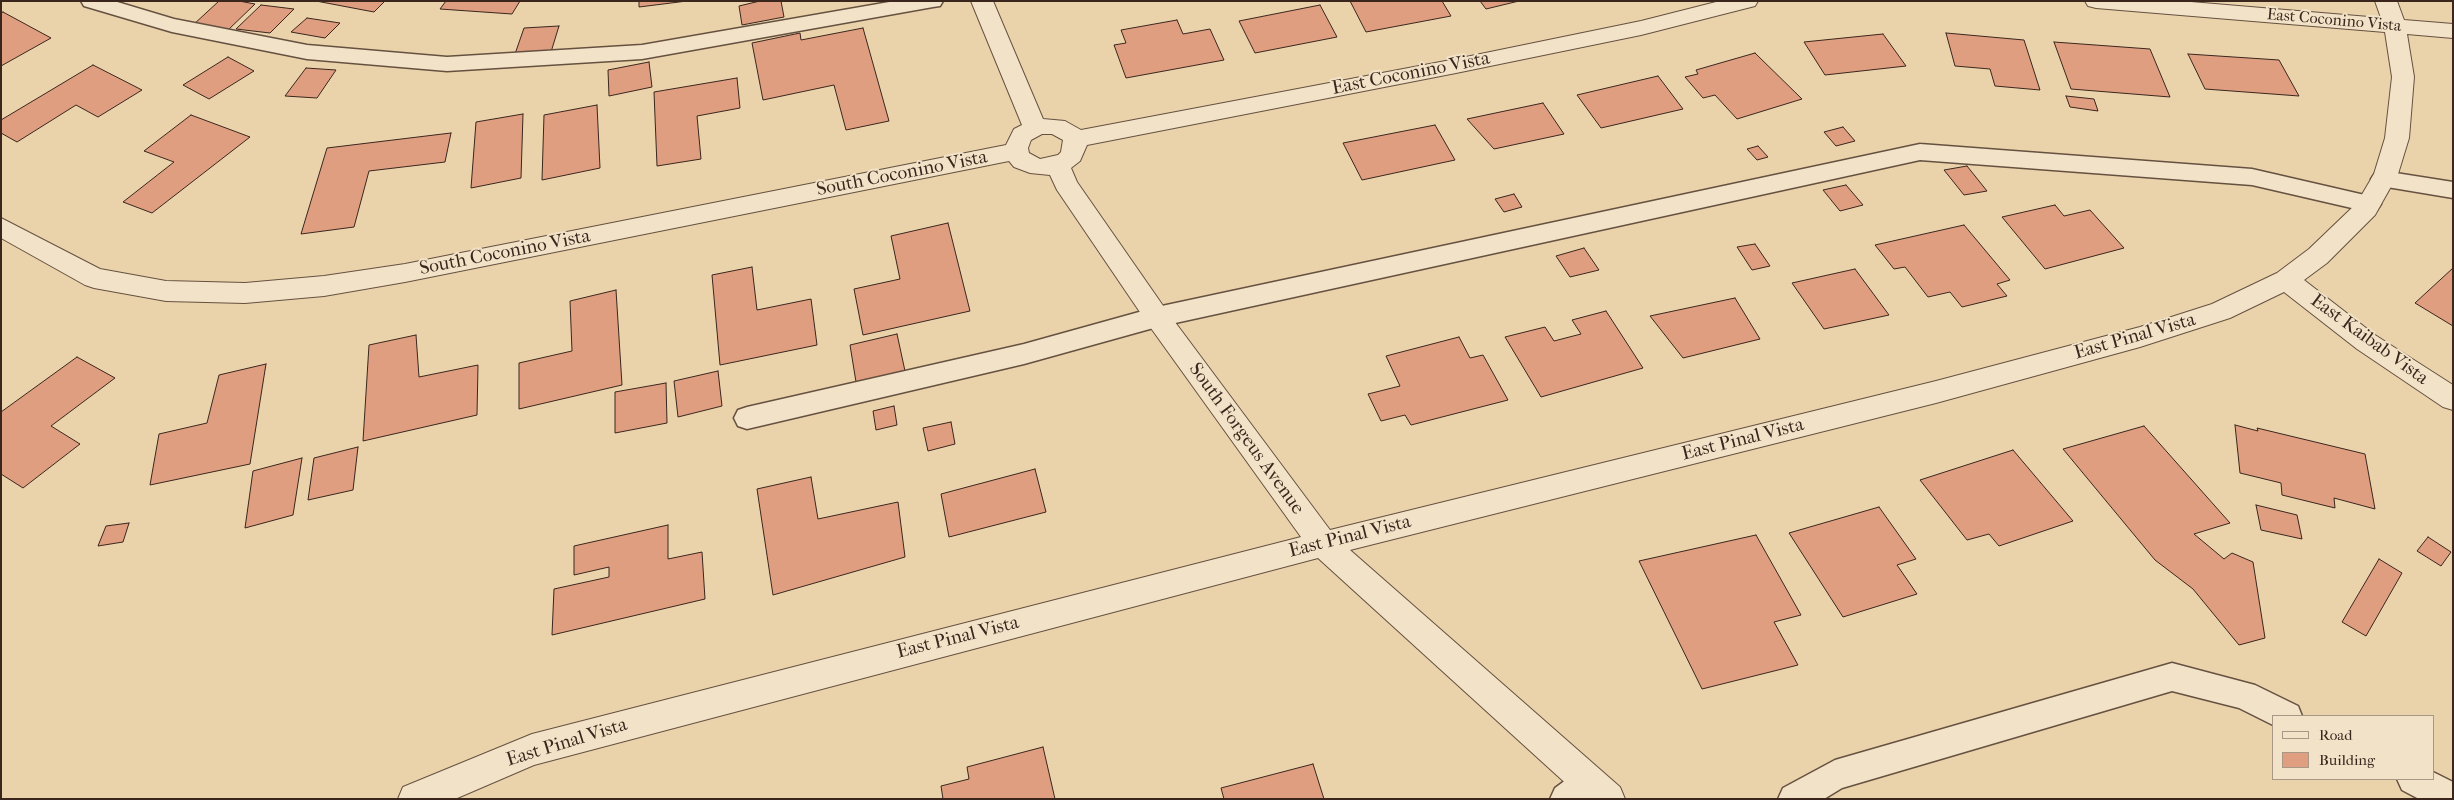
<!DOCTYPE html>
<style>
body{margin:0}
#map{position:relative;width:2454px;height:800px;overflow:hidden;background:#ead3ab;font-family:"IM FELL French Canon",serif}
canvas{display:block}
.frame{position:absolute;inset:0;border:2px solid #3a261d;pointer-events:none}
.legend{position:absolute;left:2272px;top:715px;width:162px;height:65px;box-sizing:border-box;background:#f1e2c8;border:1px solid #a89784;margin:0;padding:6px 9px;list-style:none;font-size:15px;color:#3a261d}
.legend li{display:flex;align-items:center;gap:10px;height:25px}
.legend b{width:25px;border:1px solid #a89784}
</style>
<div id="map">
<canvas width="2454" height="800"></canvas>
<div class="frame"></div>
<ul class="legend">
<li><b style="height:6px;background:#f1e2c8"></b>Road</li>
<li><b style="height:14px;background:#e09e80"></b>Building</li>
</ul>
</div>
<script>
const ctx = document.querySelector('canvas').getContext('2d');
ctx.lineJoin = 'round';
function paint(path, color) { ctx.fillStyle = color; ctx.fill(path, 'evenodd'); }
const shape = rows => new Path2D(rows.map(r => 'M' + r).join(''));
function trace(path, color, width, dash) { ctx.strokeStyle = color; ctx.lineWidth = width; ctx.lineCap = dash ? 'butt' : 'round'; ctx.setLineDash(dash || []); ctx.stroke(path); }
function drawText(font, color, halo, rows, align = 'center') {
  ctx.font = font + ' "IM FELL French Canon",serif'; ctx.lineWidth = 4; ctx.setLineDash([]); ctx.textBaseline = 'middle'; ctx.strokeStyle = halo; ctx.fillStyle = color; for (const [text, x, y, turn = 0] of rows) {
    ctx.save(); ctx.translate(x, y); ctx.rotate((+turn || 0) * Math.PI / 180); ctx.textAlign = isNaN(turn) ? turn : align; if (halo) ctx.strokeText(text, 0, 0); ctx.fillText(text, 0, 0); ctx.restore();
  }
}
const building = shape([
 [219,1,239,1,255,4,227,31,193,25,219,1],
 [316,1,385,1,374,12,316,1],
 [446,1,520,1,512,14,440,9,446,1],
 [639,1,687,1,639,7,639,1],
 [760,1,781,1,784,17,742,25,739,6,760,1],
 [1350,1,1442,1,1451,16,1366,32,1350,1],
 [1480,1,1519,1,1486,9,1480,1],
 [261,5,294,9,270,33,236,29,261,5],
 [1320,5,1337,37,1255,53,1239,21,1320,5],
 [3,12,51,38,1,66,1,13,3,12],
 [307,18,340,23,325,38,291,32,307,18],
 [1177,20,1183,34,1210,29,1224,60,1126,78,1114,45,1126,43,1121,30,1177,20],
 [559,26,551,52,515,54,524,28,559,26],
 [863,28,889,121,846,130,834,85,763,100,752,43,800,33,801,40,863,28],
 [1946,33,2024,40,2040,90,1995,86,1990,69,1955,66,1946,33],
 [1883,34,1906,66,1825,75,1804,42,1883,34],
 [2054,42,2150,49,2170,97,2071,89,2054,42],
 [1755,53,1802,99,1737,119,1715,95,1703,98,1685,77,1698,74,1696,70,1755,53],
 [2188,54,2279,60,2299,96,2205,89,2188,54],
 [228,57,254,71,209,99,183,85,228,57],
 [649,62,652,87,609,96,608,70,649,62],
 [93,65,142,90,98,117,76,105,17,142,1,133,1,120,93,65],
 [306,68,336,70,317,98,285,96,306,68],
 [1658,76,1683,109,1601,128,1577,95,1658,76],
 [737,78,740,108,697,116,701,159,657,166,654,92,737,78],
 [2066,96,2094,99,2098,111,2070,107,2066,96],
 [1543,103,1564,134,1494,149,1467,119,1543,103],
 [597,105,600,168,542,180,544,115,597,105],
 [523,114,521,178,471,188,476,122,523,114],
 [191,115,250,137,152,213,123,202,174,162,144,151,191,115],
 [1435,125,1455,160,1362,180,1343,143,1435,125],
 [1843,127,1855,141,1836,146,1824,132,1843,127],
 [451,133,445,162,369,171,354,227,301,234,327,148,451,133],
 [1758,146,1768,157,1757,160,1747,149,1758,146],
 [1967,166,1987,191,1964,195,1944,170,1967,166],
 [1846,185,1863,205,1840,211,1823,190,1846,185],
 [1514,194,1522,207,1504,212,1495,199,1514,194],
 [2055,205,2064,216,2090,210,2124,248,2045,269,2002,217,2055,205],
 [948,223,970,311,863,335,854,289,900,279,891,236,948,223],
 [1964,225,2010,280,1997,284,2007,296,1962,307,1950,292,1928,297,1905,267,1894,269,1875,245,1964,225],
 [1755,244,1770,266,1752,270,1737,247,1755,244],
 [1584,248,1599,270,1570,277,1556,256,1584,248],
 [752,267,757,310,811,299,817,345,720,365,712,275,752,267],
 [2453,268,2453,326,2415,303,2453,268],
 [1855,269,1889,315,1824,329,1792,283,1855,269],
 [616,290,622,385,519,409,519,363,572,351,570,301,616,290],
 [1735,298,1760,339,1683,358,1650,316,1735,298],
 [1606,311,1643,368,1541,397,1505,337,1545,327,1554,341,1581,334,1572,320,1606,311],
 [897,334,905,371,856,382,850,345,897,334],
 [416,335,419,377,478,365,477,415,363,441,369,345,416,335],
 [1459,337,1470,358,1483,355,1508,400,1411,425,1405,415,1381,421,1368,394,1400,386,1386,356,1459,337],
 [77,357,115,378,51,426,80,444,23,488,1,474,1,412,77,357],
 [266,364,250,464,150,485,159,434,207,423,219,375,266,364],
 [718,371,722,406,678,417,674,381,718,371],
 [666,383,667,423,615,433,615,392,666,383],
 [894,406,897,425,876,430,873,411,894,406],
 [951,422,955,444,928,451,923,428,951,422],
 [2235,425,2258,431,2257,428,2365,454,2375,509,2334,498,2335,508,2282,495,2281,483,2240,473,2235,425],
 [2144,426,2230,523,2194,534,2224,559,2232,553,2253,562,2265,638,2239,645,2193,589,2155,560,2063,449,2144,426],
 [358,447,353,490,308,500,314,458,358,447],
 [2013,450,2073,521,1999,546,1989,534,1967,540,1920,480,2013,450],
 [302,458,293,515,245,528,253,471,302,458],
 [1035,469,1046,512,949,537,941,494,1035,469],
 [811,477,818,519,898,502,905,557,773,595,757,489,811,477],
 [2256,505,2297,515,2302,539,2261,530,2256,505],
 [1879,507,1916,559,1897,565,1917,594,1843,617,1789,533,1879,507],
 [129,523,123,542,98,546,106,526,129,523],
 [668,525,668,559,702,552,705,599,552,635,554,589,609,577,609,567,574,575,574,546,668,525],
 [1756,535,1801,615,1774,622,1798,665,1702,689,1639,561,1756,535],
 [2428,537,2451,552,2441,566,2417,551,2428,537],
 [2379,559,2402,573,2366,636,2342,622,2379,559],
 [1043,747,1055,799,943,799,941,786,969,779,967,767,1043,747],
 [1313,764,1324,799,1224,799,1221,788,1313,764]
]);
paint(building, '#e09e80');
trace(building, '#3a261d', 1);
const lane = shape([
 [81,1,114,1,174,19,307,45,447,57,642,45,895,1,943,1,940,6,933,7,642,59,447,71,307,59,172,32,84,6,81,1],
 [1920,144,2252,169,2369,196,2377,198,2381,204,2377,210,2369,212,2252,185,1920,160,1157,327,1024,364,747,429,738,426,734,418,738,410,747,407,1024,344,1157,307,1920,144],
 [2383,171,2453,182,2453,198,2375,185,2371,179,2375,173,2383,171],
 [2172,663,2255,685,2298,706,2302,716,2273,716,2273,725,2239,708,2172,691,1842,788,1824,799,1778,799,1783,788,1835,760,2172,663],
 [1589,767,1600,771,1605,782,1600,793,1592,799,1550,799,1555,788,1578,771,1589,767],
 [2433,772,2453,782,2453,799,2419,799,2402,790,2397,779,2433,779,2433,772]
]);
const street = shape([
 [971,1,993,1,1043,119,1065,121,1081,130,1456,59,1641,21,1720,1,1758,1,1755,6,1641,35,1456,73,1087,145,1080,161,1071,168,1077,182,1166,310,1330,530,1936,381,2140,327,2212,304,2277,273,2309,249,2357,203,2374,174,2385,138,2392,77,2385,32,2096,8,2088,6,2085,1,2179,1,2381,18,2375,1,2397,1,2404,20,2453,24,2453,38,2407,34,2414,77,2409,138,2398,174,2375,215,2327,263,2304,280,2375,335,2453,385,2453,410,2443,407,2357,349,2284,292,2230,318,2140,347,1936,403,1350,550,1620,787,1625,799,1583,799,1318,558,534,765,455,799,398,799,403,787,532,734,1301,537,1148,324,1057,190,1050,175,1030,173,1014,167,1009,161,405,282,324,296,245,303,166,301,94,288,85,285,1,238,1,218,100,269,166,281,245,283,324,276,405,264,1006,145,1014,129,1022,125,971,1],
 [1042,134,1052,134,1063,140,1061,152,1058,155,1040,159,1029,153,1028,148,1031,140,1042,134]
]);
trace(lane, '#665140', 3);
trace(street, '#665140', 2);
paint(lane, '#f1e2c8');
paint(street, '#f1e2c8');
drawText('16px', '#3a261d', '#f1e2c8', [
 ["East Coconino Vista",2334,21,5]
]);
drawText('19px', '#3a261d', '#f1e2c8', [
 ["East Coconino Vista",1411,74,-11],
 ["South Coconino Vista",902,174,-11],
 ["South Coconino Vista",505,253,-11],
 ["East Pinal Vista",2135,337,-16],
 ["East Kaibab Vista",2369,340,36],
 ["South Forgeus Avenue",1246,439,54],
 ["East Pinal Vista",1743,440,-14],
 ["East Pinal Vista",1350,537,-14],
 ["East Pinal Vista",958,638,-14],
 ["East Pinal Vista",567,743,-17]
]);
</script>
